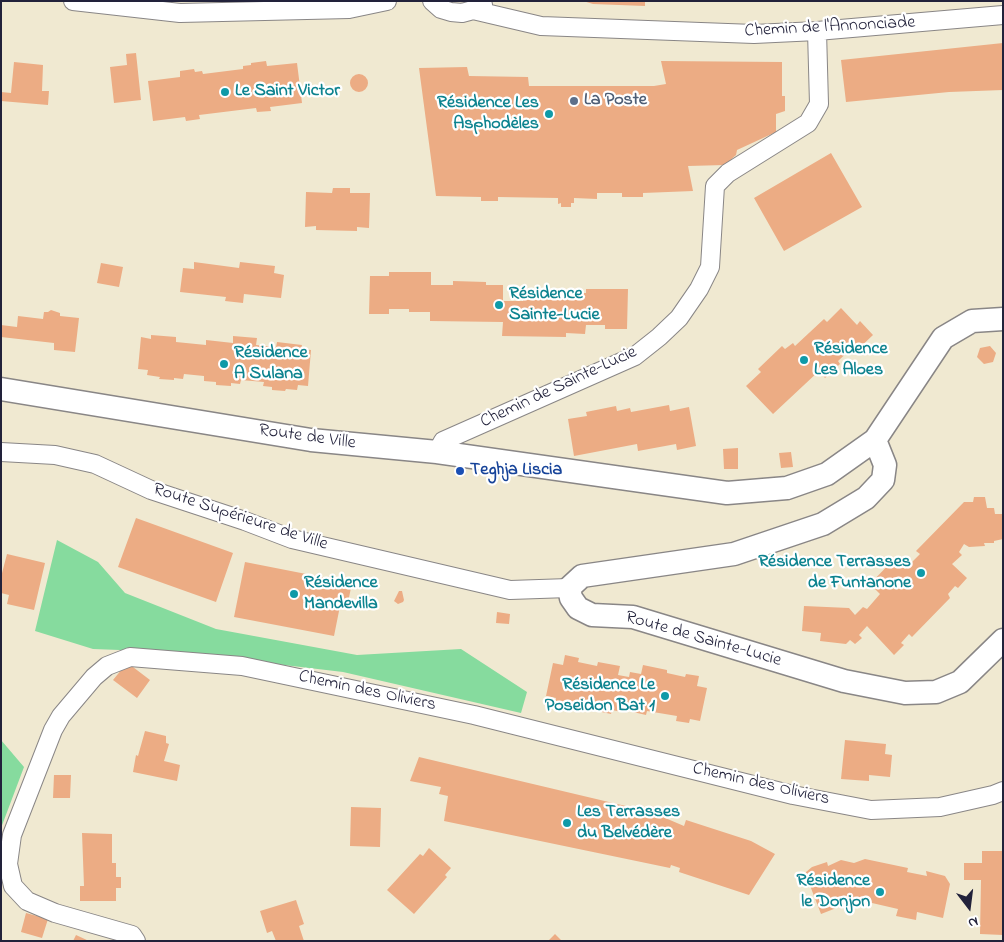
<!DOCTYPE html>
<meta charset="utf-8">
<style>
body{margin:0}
#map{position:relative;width:1004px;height:942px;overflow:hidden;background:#f0e9d1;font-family:"Indie Flower",sans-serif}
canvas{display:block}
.frame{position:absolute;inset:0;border:2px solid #22223b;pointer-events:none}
.north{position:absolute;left:944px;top:882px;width:50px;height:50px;-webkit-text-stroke:4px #fff;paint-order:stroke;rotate:165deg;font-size:14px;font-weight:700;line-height:20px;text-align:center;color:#22223b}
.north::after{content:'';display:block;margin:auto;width:18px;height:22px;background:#22223b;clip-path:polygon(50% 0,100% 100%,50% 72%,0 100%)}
</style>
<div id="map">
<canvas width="1004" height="942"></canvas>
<div class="frame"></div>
<div class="north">N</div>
</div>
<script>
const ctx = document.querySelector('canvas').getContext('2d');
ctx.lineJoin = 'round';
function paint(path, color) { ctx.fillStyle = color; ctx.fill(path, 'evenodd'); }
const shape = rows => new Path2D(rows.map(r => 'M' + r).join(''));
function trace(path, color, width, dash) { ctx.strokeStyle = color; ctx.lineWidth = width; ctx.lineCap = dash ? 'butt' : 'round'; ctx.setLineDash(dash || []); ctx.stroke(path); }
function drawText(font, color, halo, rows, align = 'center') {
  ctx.font = font + ' "Indie Flower",sans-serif'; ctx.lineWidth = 4.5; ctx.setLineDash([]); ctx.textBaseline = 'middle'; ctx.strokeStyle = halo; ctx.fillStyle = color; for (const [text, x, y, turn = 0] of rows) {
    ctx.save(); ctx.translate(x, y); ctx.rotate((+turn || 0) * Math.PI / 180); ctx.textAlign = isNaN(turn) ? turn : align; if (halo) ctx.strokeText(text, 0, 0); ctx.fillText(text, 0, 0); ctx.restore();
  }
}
paint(shape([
 [57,540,98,562,125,593,216,629,357,655,461,649,527,692,521,713,343,672,174,652,93,649,35,631],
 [1,740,24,767,1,828]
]), '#86db9e');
paint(shape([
 [583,1,645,1,645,6,593,4],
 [1003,43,1003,90,949,92,846,102,841,60],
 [136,53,141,100,114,103,110,67,127,65,126,54],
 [266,61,267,66,297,63,302,103,270,107,271,111,257,112,256,108,199,115,200,119,186,121,185,117,153,121,148,81,180,77,180,71,194,69,195,72,202,71,203,74,243,69,243,66,251,65,251,63],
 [661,61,782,62,782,96,785,96,785,111,776,114,776,132,737,150,736,155,725,165,688,166,693,191,643,193,643,197,622,197,622,193,597,193,597,199,574,198,574,203,571,203,571,207,561,207,561,203,558,204,558,198,498,197,498,201,481,201,481,197,436,196,419,68,467,67,469,76,528,77,529,86,654,86,666,84],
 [14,62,43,65,42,91,49,91,48,105,1,101,1,92,11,93],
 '350 83a9 9 0 1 1 18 0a9 9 0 1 1-18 0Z',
 [831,153,862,207,784,251,754,198],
 [333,188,350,188,350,193,370,193,369,228,357,227,357,231,316,230,316,226,305,227,306,192,332,193],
 [194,262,239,268,240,262,275,266,274,273,284,275,281,298,244,294,243,303,225,301,226,297,180,292,183,268,194,269],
 [101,263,123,267,119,287,97,283],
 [389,272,431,272,431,285,453,285,453,281,486,282,486,285,503,285,503,301,523,301,523,298,567,298,567,293,586,293,586,289,628,289,627,329,605,329,605,325,586,325,585,334,566,333,566,337,502,336,503,322,430,321,430,312,409,312,409,309,389,309,389,314,369,314,370,276,389,276],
 [841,308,857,325,860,321,873,335,855,352,852,348,838,361,840,364,825,378,819,371,773,414,746,386,761,372,758,369,782,346,785,349,793,343,795,346,824,319,827,322],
 [51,310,60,313,60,316,79,318,75,352,54,350,54,343,1,337,1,325,17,327,18,316,43,319,44,312,48,312],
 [151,335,176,337,176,342,206,345,206,340,233,343,233,336,257,338,256,345,276,347,277,342,302,345,301,349,311,350,308,386,298,385,297,390,286,389,285,391,272,390,272,387,263,386,264,382,241,380,240,384,231,383,231,386,216,385,216,382,204,381,204,376,184,374,183,379,174,378,174,380,159,379,160,377,147,375,148,370,138,369,141,337,151,339],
 [990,346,996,353,993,362,984,364,977,357,980,348],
 [669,405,670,411,689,407,696,446,677,450,676,444,638,451,637,444,574,456,568,419,587,416,586,412,616,406,617,411,630,408,631,412],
 [738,448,738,469,724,469,723,449],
 [791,452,793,467,781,468,779,453],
 [974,497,985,497,987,508,994,508,995,514,1003,514,1003,539,994,541,994,543,984,543,985,546,969,547,964,544,959,552,962,555,952,564,967,578,958,588,955,586,948,594,950,598,912,637,909,634,901,643,904,645,894,655,867,626,859,635,862,638,855,644,850,640,846,644,820,641,821,633,802,631,804,606,849,608,855,615,863,607,867,609,880,594,870,584,894,559,905,569,920,554,916,551,964,502,973,502],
 [136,518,233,553,216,602,118,567],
 [7,554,45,563,34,610,7,604,9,595,1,593,1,577],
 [245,562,352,583,347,607,340,606,334,636,234,617],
 [399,591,402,591,404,600,403,602,398,604,394,601],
 [497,612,510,614,509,624,496,623],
 [565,655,579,658,578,662,597,666,598,662,620,666,618,675,629,677,630,672,641,674,643,665,667,670,667,673,685,677,686,674,699,676,697,686,707,688,700,721,690,719,689,723,676,721,677,716,647,711,646,715,633,712,634,708,624,705,622,712,612,710,611,714,597,711,598,707,570,701,569,705,555,702,556,698,546,696,553,663,563,665],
 [129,664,150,680,137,698,113,680,122,669],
 [145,731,166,736,166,743,169,744,164,761,180,765,177,781,133,772,136,755,138,756],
 [845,740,886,744,885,754,892,755,890,777,869,775,869,781,841,779],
 [419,757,651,812,684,826,686,820,751,841,775,854,749,895,679,872,680,868,671,865,670,868,444,821,448,796,439,794,441,787,410,781],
 [54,775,71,775,70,798,53,798],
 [351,807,381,808,380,847,350,846],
 [82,833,112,834,112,863,116,863,116,877,121,877,121,888,116,888,116,901,80,901,80,886,84,886],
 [429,848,451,868,445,875,447,877,414,914,387,890,420,854,423,856],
 [982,851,1003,851,1003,935,980,934,981,880,964,880,964,863,982,863],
 [865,859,908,868,907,872,927,876,926,871,945,876,950,884,943,918,917,912,916,920,896,916,898,909,859,900,859,908,844,905,821,914,809,883,805,885,804,879,806,872,812,867,827,862,828,866,841,860,854,863],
 [296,900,304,924,299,926,304,941,276,941,272,931,267,933,260,911],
 [26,913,48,919,42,938,21,932],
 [555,934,562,941,548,941],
 [76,935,89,941,73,941]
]), '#ecac84');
const minor = shape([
 [73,1,180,13,349,9,387,1],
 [432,1,441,9,451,12,462,13,473,10,483,5],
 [473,10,541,26,754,34,817,31,1003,15],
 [1,452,55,455,95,464,151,490,245,521,292,539,510,590,569,588],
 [437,452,443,441,635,356,659,337,679,318,699,289,710,267,715,186,728,173,808,123,819,104,817,31],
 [136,941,132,935,55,913,27,901,13,886,8,864,12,835,53,730,61,716,94,677,107,666,130,657,242,666,474,715,793,795,871,810,940,807,993,795,1003,791]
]);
const tertiary = shape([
 [1,389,311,440,437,452,727,493,787,488,827,474,875,440,943,338,972,321,1003,319],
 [875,440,885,465,883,480,866,498,823,524,734,554,582,576,569,588,571,598,578,608,592,615,633,617,844,681,905,693,936,692,960,682,1003,640]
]);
trace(minor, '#898686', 20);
trace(tertiary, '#898686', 25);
trace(minor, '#fff', 18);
trace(tertiary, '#fff', 22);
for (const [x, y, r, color] of [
 [225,92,5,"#0f9aa8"],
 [574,101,5,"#5c6f8a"],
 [549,114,5,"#0f9aa8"],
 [499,305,5,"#0f9aa8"],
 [804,360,5,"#0f9aa8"],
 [224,364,5,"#0f9aa8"],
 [460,471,5,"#1a4fb4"],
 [921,573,5,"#0f9aa8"],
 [294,594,5,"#0f9aa8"],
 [665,696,5,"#0f9aa8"],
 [567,823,5,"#0f9aa8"],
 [880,892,5,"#0f9aa8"]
]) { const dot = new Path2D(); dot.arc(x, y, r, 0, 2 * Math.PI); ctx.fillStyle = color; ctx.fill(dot); trace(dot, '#fff', 2); }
drawText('18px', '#22223b', '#fff', [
 ["Chemin de l'Annonciade",830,28,-3],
 ["Chemin de Sainte-Lucie",559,388,-25],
 ["Route de Ville",307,438,8],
 ["Route Supérieure de Ville",240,518,18],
 ["Route de Sainte-Lucie",703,640,16],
 ["Chemin des Oliviers",367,692,12],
 ["Chemin des Oliviers",761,785,13]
]);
drawText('bold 18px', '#0d838f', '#fff', [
 ["Le Saint Victor",235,92],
 ["Résidence Les",539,104,"right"],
 ["Asphodèles",539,125,"right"],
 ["Résidence",509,295],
 ["Sainte-Lucie",509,316],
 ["Résidence",814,350],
 ["Les Aloes",814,371],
 ["Résidence",234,354],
 ["A Sulana",234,375],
 ["Résidence Terrasses",911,563,"right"],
 ["de Funtanone",911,584,"right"],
 ["Résidence",304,584],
 ["Mandevilla",304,605],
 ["Résidence Le",655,686,"right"],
 ["Poseidon Bat 1",655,707,"right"],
 ["Les Terrasses",577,813],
 ["du Belvédère",577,834],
 ["Résidence",870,882,"right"],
 ["le Donjon",870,903,"right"]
], 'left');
drawText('bold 18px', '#4e5e75', '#fff', [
 ["La Poste",584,101]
], 'left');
drawText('bold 18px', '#164399', '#fff', [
 ["Teghja Liscia",470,471]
], 'left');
</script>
